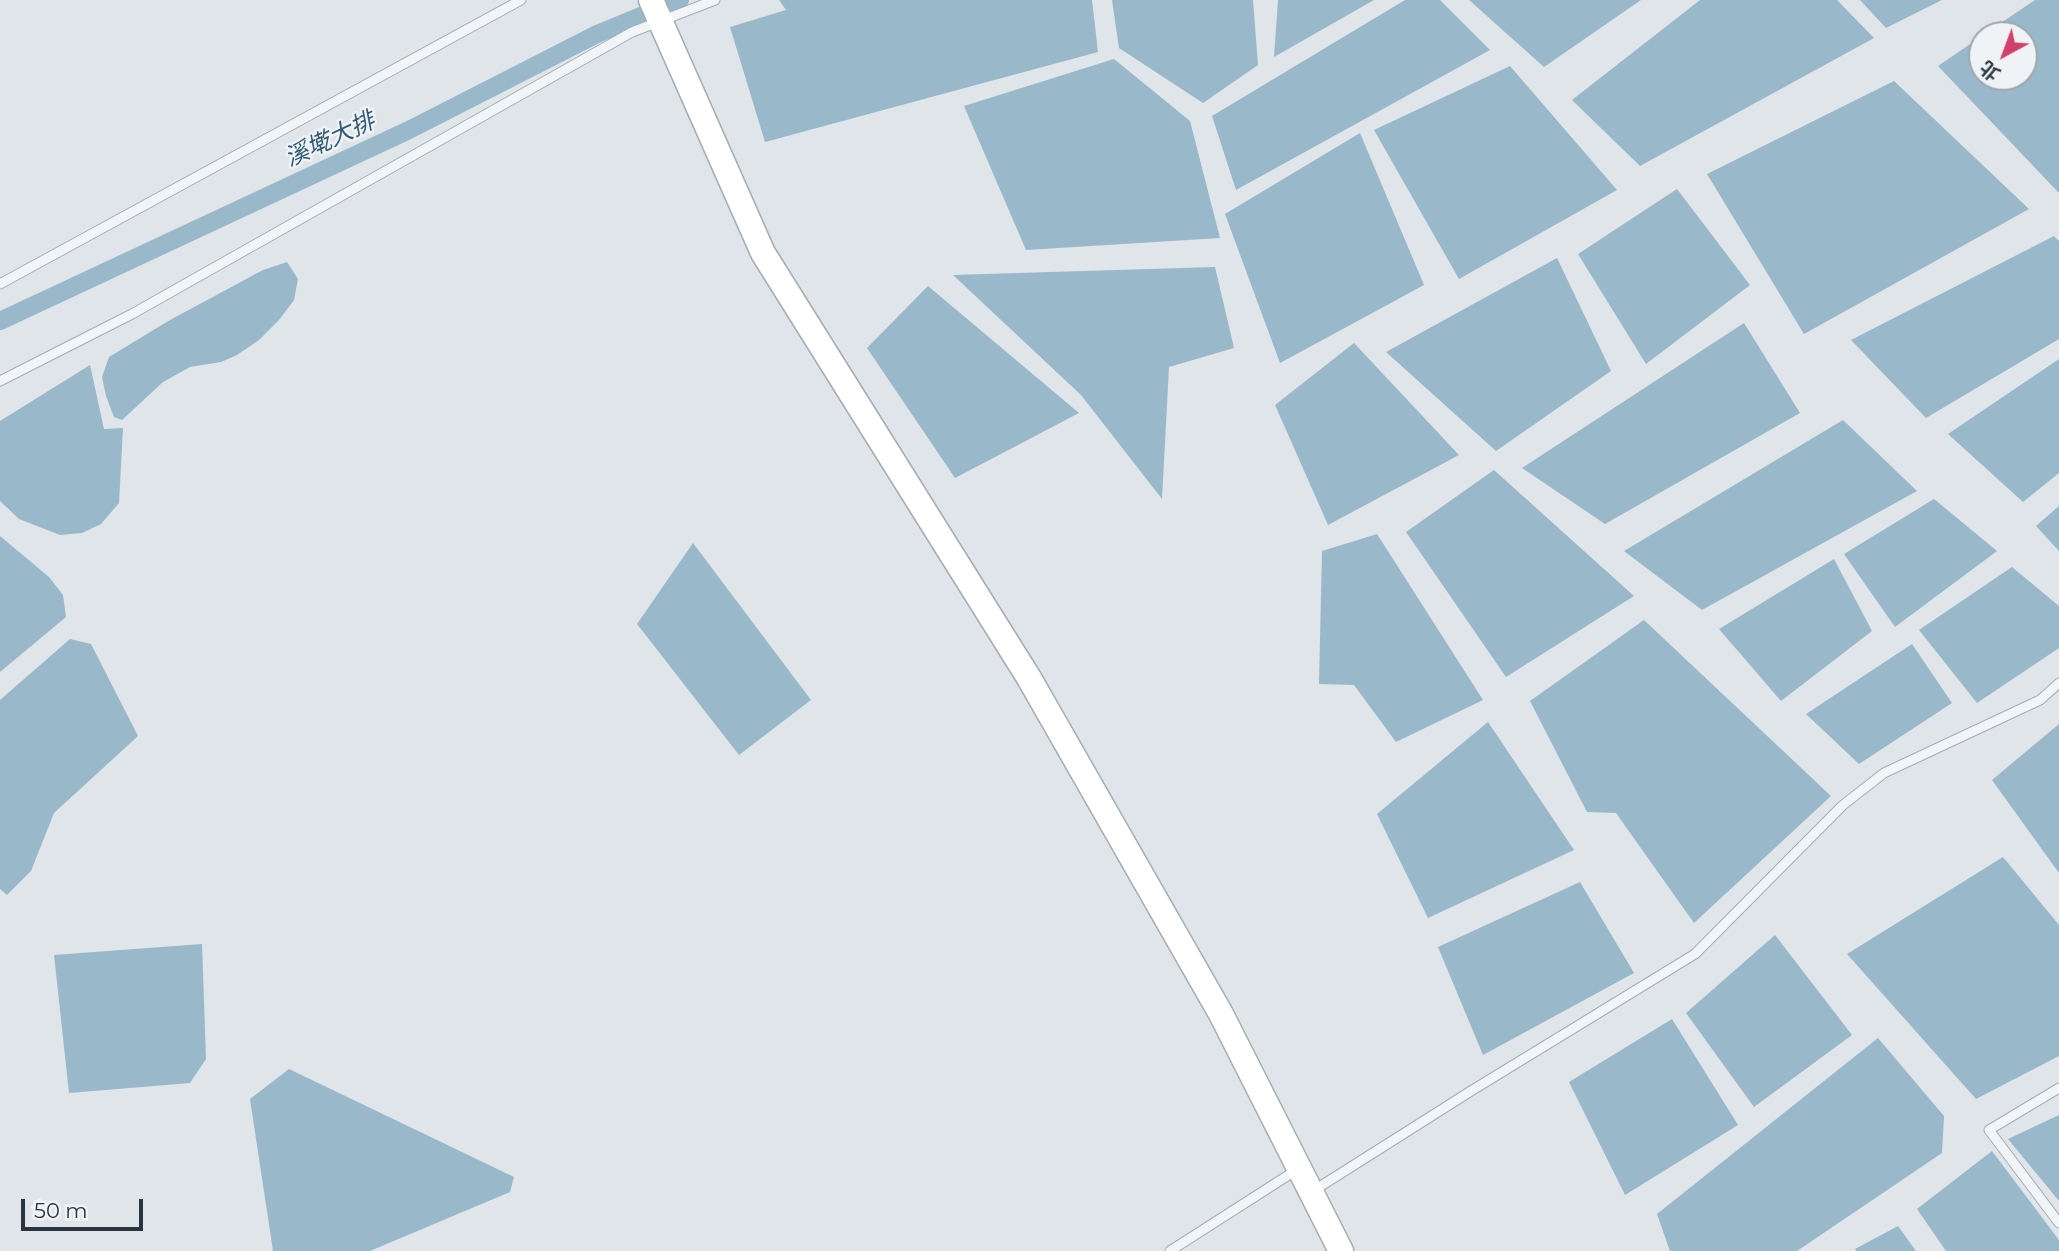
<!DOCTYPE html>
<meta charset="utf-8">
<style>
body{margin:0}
#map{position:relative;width:2059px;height:1251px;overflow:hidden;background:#dfe5e9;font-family:Montserrat,"Noto Sans TC",sans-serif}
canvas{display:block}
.north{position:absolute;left:1968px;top:21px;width:70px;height:70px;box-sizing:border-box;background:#eff3f6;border:2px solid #9fa7ae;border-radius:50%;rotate:221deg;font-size:19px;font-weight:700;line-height:28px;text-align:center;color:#283541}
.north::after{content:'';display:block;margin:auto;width:24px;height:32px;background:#d2406d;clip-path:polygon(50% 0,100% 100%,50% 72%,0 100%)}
.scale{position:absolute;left:21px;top:1199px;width:122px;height:32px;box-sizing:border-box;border:4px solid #283541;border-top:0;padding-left:9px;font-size:21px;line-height:24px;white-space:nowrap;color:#283541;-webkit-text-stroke:5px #eff3f6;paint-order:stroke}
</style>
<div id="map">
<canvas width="2059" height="1251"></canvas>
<div class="north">北</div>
<div class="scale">50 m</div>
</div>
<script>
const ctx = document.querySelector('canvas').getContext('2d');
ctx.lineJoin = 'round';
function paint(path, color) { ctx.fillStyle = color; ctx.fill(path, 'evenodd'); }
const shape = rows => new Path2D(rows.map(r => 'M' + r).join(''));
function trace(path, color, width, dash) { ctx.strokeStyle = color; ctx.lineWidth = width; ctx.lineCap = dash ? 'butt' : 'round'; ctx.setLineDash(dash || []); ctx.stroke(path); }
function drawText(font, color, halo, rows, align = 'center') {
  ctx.font = font + ' Montserrat,"Noto Sans TC",sans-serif'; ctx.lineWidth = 5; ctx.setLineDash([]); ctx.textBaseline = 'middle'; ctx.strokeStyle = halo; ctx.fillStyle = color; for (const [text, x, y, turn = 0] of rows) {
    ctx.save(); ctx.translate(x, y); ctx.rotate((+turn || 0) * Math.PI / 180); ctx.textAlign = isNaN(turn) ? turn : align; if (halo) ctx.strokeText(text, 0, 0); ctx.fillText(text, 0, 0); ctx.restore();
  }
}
paint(shape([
 [779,0,1092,0,1098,52,765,142,730,27,786,10],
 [1112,0,1253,0,1258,65,1203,103,1119,48],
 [1278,0,1374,0,1274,57],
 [1405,0,1440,0,1490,50,1236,190,1212,116],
 [1469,0,1641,0,1544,67],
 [1700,0,1837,0,1874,38,1640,166,1572,100],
 [1860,0,1942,0,1886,28],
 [2035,0,2059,0,2059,193,1938,66,1982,36,1982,77,2024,77,2024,35,1983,35],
 [1114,59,1190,121,1220,238,1026,250,964,106],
 [1510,66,1617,190,1459,279,1374,130],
 [1894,81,2029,209,1804,334,1707,174],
 [1360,133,1424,285,1280,363,1225,214],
 [1677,189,1750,285,1646,364,1578,254],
 [2054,236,2059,241,2059,339,1926,418,1851,340],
 [1557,258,1611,371,1496,451,1386,352],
 [287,262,298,279,294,300,279,320,259,340,237,355,221,362,190,367,163,382,122,420,114,417,106,396,102,377,109,357,170,320,263,270],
 [1215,267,1234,348,1169,367,1162,499,1081,395,953,275],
 [928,286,1079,413,955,478,867,348],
 [1744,323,1800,413,1605,524,1522,468],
 [1354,343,1459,455,1328,525,1275,405],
 [2059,359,2059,473,2023,502,1948,434],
 [90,365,104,429,123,428,119,503,101,524,82,533,60,535,19,519,0,501,0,421],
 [1843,420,1917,491,1702,610,1624,551],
 [1494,470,1634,596,1506,677,1406,532],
 [1934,499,1997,551,1895,627,1844,554],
 [2059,506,2059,551,2036,526],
 [1377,534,1483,700,1396,742,1354,685,1319,684,1322,551],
 [0,536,49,577,63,595,66,617,0,672],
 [693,543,811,700,739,755,637,624],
 [1834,559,1872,631,1781,701,1719,629],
 [2012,567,2059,606,2059,648,1977,703,1919,630],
 [1644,620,1831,796,1694,923,1616,813,1587,812,1530,701],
 [70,639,91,644,138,736,54,813,31,871,7,895,0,889,0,700],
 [1912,644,1952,703,1859,764,1806,714],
 [1488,722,1574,850,1428,918,1377,814],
 [2059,724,2059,873,1992,780],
 [2003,857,2059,925,2059,1056,1976,1099,1847,954],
 [1580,882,1634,973,1483,1055,1438,947],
 [1775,935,1852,1035,1754,1107,1686,1013],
 [202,944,206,1059,190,1083,69,1093,54,955],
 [1672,1019,1738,1125,1625,1195,1569,1082],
 [1878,1038,1944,1116,1942,1153,1797,1251,1670,1251,1657,1214],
 [289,1069,514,1177,510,1192,370,1251,273,1251,250,1099],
 [2059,1115,2059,1201,2008,1139],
 [1992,1151,2059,1240,2059,1251,1946,1251,1917,1209],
 [1898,1226,1916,1251,1856,1251,1855,1249]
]), '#99b8ca');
trace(shape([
 [0,321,409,130,597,34,680,0]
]), '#99b8ca', 18);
const service = shape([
 [0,284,521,0],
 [0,381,132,314,632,32,715,0],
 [2059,1088,1989,1130,2059,1223],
 [1313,1191,1471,1091,1695,954,1843,805,1884,773,2040,700,2059,683],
 [1170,1251,1298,1169]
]);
const secondary = shape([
 [651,0,763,253,1029,678,1221,1014,1341,1251]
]);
trace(service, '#a4adb3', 11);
trace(secondary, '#a4adb3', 27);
trace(service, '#f2f5f7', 9);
trace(secondary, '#fff', 24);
drawText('italic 24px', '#315a76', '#eff3f6', [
 ["溪墘大排",330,140,-25]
]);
</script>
